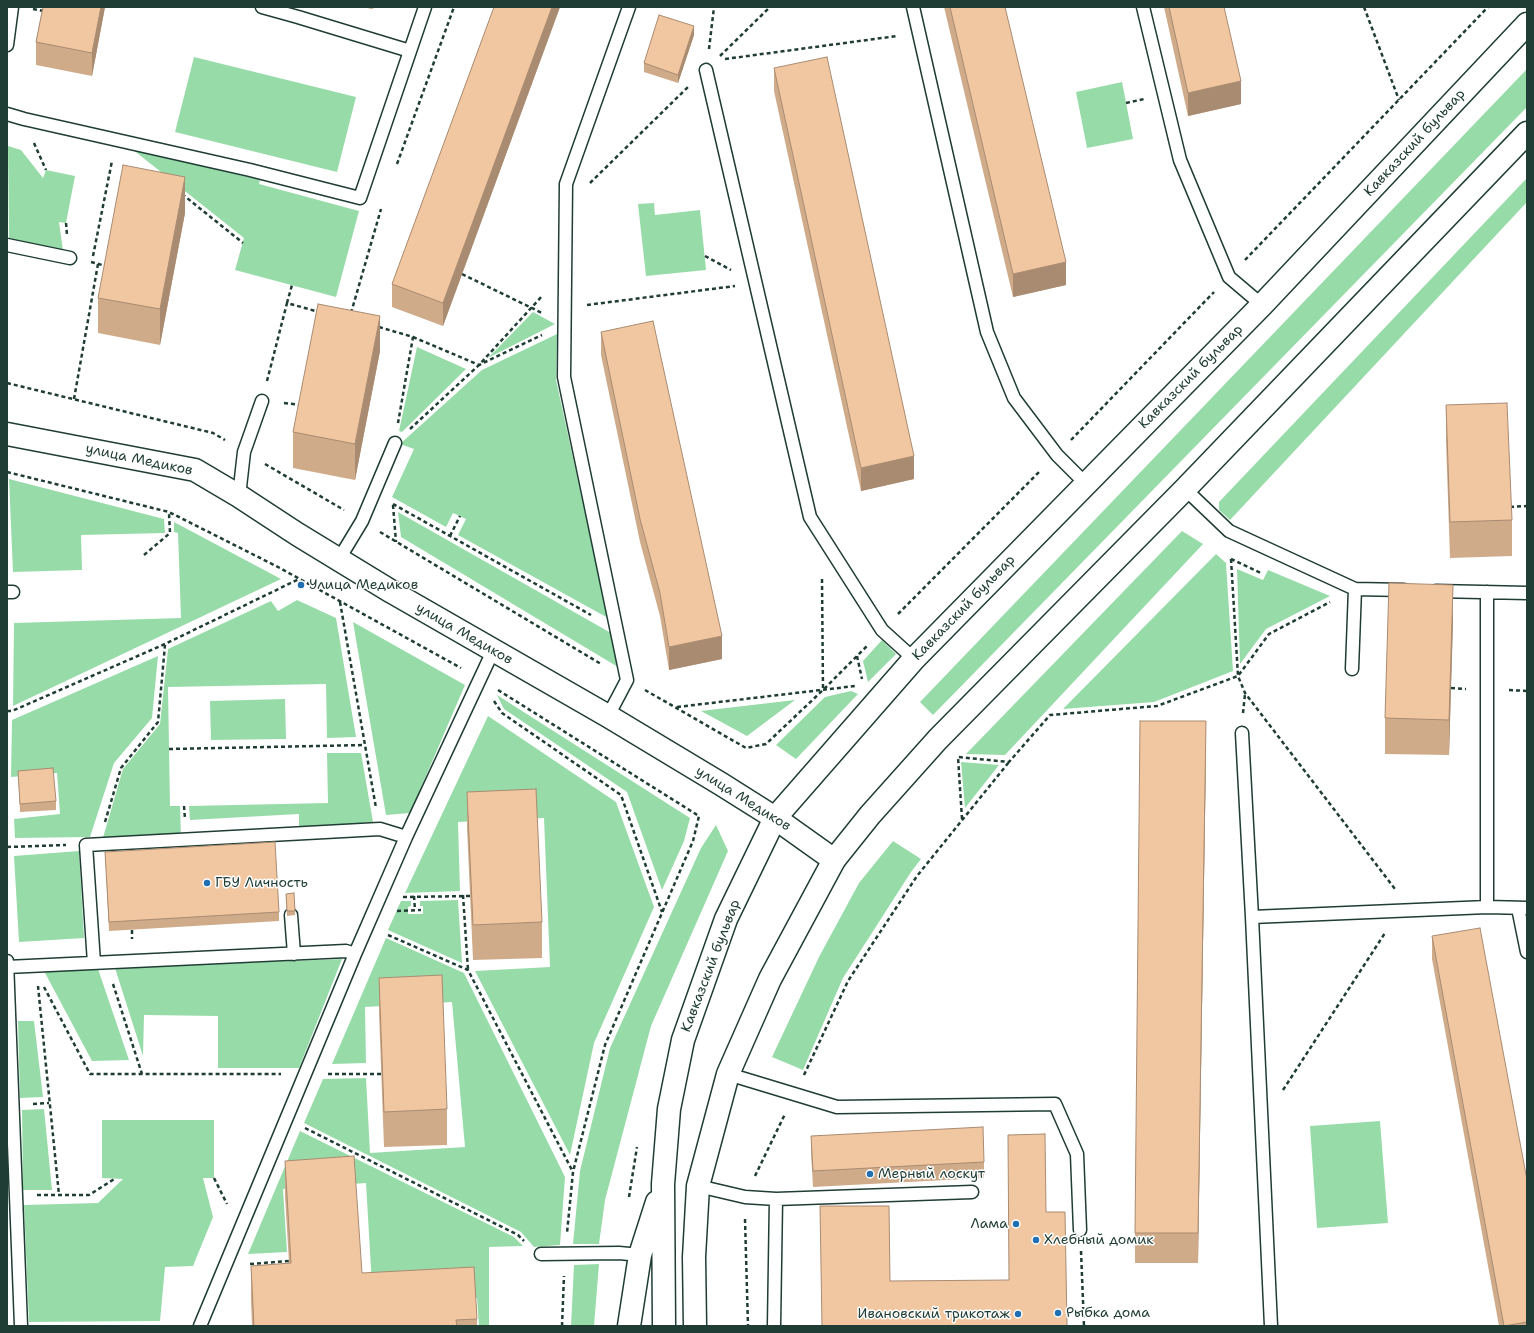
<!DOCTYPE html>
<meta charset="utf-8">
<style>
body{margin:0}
#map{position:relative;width:1534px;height:1333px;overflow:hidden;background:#fff;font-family:"Shantell Sans",sans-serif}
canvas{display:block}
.frame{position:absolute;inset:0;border:8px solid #1f3d34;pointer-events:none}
</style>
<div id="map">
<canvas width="1534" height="1333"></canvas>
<div class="frame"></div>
</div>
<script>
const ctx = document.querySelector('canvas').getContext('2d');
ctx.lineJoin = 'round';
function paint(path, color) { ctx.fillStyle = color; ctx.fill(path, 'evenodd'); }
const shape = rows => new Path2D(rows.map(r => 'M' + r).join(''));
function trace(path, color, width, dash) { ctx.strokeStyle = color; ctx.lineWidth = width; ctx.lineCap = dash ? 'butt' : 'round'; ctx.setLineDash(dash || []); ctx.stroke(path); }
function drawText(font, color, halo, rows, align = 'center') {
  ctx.font = font + ' "Shantell Sans",sans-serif'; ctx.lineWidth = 3; ctx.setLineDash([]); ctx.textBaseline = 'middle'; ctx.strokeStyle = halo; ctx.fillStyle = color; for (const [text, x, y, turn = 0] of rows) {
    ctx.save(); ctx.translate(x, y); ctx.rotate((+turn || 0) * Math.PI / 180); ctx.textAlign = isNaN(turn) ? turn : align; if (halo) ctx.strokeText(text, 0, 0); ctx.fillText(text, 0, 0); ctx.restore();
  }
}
paint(shape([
 [194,57,356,97,337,172,175,132],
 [1527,69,1527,107,933,715,920,702],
 [1122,82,1133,139,1087,148,1076,92],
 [8,146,21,150,43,178,46,170,75,176,66,223,59,222,63,251,9,238],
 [132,149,260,180,259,184,359,211,336,297,235,270,244,238],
 [1527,178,1527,202,1230,520,1219,510,1219,502],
 [654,203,655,215,700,210,706,270,646,276,638,204],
 [533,312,555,324,488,358],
 [557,334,556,380,608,618,458,535,466,519,453,513,446,527,392,497,414,449,400,444,482,370],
 [417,347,466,369,402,432,399,431],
 [9,479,164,519,165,533,81,535,82,570,13,572],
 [398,512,611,633,618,667,401,537],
 [174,522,281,579,13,706,14,623,181,618,178,533,174,532],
 [1182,531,1203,544,1005,755,966,754],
 [1216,554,1226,563,1233,671,1154,702,1063,709],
 [1237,569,1263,580,1268,570,1330,596,1266,629,1240,664],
 [297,600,336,618,356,737,327,738,326,684,168,687,170,806,180,806,181,837,102,841,123,769,160,724,168,649,271,601,278,611],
 [353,622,465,685,410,813,386,815],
 [882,640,896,654,868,682,863,661],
 [158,656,152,718,114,763,90,837,15,838,14,819,60,814,57,773,11,777,12,720],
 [851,691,858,694,796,759,776,745,825,697],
 [497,695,690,818,684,841,662,890,627,792,504,709],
 [285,699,286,739,211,740,210,701],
 [795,700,747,736,701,711],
 [488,716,616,802,654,907,594,1043,570,1155,475,971,550,967,544,818,458,822,460,891,405,893],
 [327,753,361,753,373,822,299,828,299,814,190,820,189,806,328,803],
 [961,762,999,765,965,808],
 [716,825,728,851,651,1026,605,1200,599,1244,573,1244,580,1171,610,1048,701,848],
 [893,841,921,859,911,872,843,978,803,1070,772,1057,819,957,859,883],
 [79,851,84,938,19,942,14,856],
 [458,900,462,963,388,930,401,901,411,901,411,906,408,907,408,914,423,914,423,906,420,906,420,901],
 [386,938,464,973,565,1177,560,1245,534,1247,521,1232,304,1123,323,1079,366,1078,370,1153,465,1147,452,1002,365,1007,366,1063,332,1064],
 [342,959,299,1068,218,1068,218,1016,144,1015,143,1056,115,968],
 [98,969,129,1060,92,1061,44,971],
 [18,1021,34,1021,43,1097,20,1098],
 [44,1109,52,1190,23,1190,22,1110],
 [102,1120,214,1120,214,1178,203,1178,213,1217,193,1266,165,1267,160,1321,29,1322,24,1205,98,1203,123,1179,102,1178],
 [1380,1121,1388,1223,1317,1228,1310,1126],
 [300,1131,514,1237,523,1246,489,1247,489,1326,479,1326,477,1298,373,1303,366,1183,283,1189,287,1252,248,1254],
 [599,1264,594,1326,571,1326,574,1265]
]), '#97dca8');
const service = shape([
 [262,7,298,17,410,51],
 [913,7,987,332,1014,398,1057,455,1086,484],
 [1143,7,1180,160,1229,277,1262,305],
 [7,45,12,7],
 [706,70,810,517,882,630,914,659],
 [7,114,24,119,250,170,360,198,425,7],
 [7,245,70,258],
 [1185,489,1229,531,1355,589,1404,590],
 [239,496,244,452,262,401],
 [339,559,362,521,395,443],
 [1436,591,1527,593],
 [7,592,13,592],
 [1352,669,1355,589],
 [608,716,627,680,564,377,566,184,629,7],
 [1242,733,1252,917],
 [1487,907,1527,908],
 [1518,908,1527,952],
 [291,915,294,954],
 [7,961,21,1326],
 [94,963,86,845,380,829,406,837],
 [7,967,346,951,355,954],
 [728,1074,837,1107,1055,1104,1077,1154,1080,1230],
 [698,1186,745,1197,776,1199,972,1192],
 [541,1254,619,1253,640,1255],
 [200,1326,355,954,406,837,493,651],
 [774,1326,776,1199],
 [1271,1326,1252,917,1487,907,1487,592]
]);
const minor = shape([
 [7,434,195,470,239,496,297,534,392,592,608,716,721,784,775,818,834,860]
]);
const secondary = shape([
 [629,1326,640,1255,657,1202],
 [664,1326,663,1184,669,1109,683,1040,726,919,775,818,914,659,1262,305,1527,24],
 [695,1326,694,1257,698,1186,728,1074,770,979,834,860,870,815,938,739,1185,489,1527,133]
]);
trace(service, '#1f3d34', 15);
trace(minor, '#1f3d34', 25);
trace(secondary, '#1f3d34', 25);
trace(shape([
 [1364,7,1399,100],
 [33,9,44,11],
 [709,49,714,7],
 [720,56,770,7],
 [725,59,897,36],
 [1126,103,1144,99],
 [34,143,46,170],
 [397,164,454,7],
 [590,183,688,87],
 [182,194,243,243],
 [66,223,67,235],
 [93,256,112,161],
 [705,256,731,270],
 [1245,260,1488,7],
 [91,262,106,266],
 [462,274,542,313],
 [287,303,292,285],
 [587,305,735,286],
 [351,313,381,209],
 [379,327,413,337,398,423],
 [413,337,479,365,542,335],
 [267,381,287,303,319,312],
 [7,383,213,433,225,440],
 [74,399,98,264],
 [284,403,301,405],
 [410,429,479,365,543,295],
 [1071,440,1214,292],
 [265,464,344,510],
 [7,472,169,512,278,567,461,668],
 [393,504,591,615],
 [393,505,396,542],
 [1510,507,1527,506],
 [380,532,601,664],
 [450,536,460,516],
 [144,555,170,533,169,513],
 [1231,559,1238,676,1245,693,1395,889],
 [1231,559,1261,573],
 [822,579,823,690],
 [340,602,376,808],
 [898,614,1041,470],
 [857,656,862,679],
 [1451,688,1466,689],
 [498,690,699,816,693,841,605,1045,573,1172,567,1233],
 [645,690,746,748,766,744,823,690,868,645],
 [1509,690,1527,691],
 [494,701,502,713,621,795,662,912],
 [677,707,855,686],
 [7,711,12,711,165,644,299,579],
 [1243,713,1245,694],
 [169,749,365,745],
 [184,806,185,819],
 [962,819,958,757,1009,762,1050,715,1157,706,1238,676,1269,634,1330,602],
 [105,822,121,768,158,722,165,645],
 [7,847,66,845],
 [463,895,468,970],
 [414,896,415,910],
 [403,897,471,896],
 [397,911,421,910],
 [132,930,132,939],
 [388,935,468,970,573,1172],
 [113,984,142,1074],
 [38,986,59,1195],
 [44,987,90,1074,281,1074],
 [328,1074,381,1074],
 [804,1075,848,981,917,876,1009,762],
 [1283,1090,1385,933],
 [33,1104,49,1103],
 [305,1128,518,1235,524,1241],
 [755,1176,785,1114],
 [214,1178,227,1204],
 [37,1195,89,1195,116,1178],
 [629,1197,637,1147],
 [745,1219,748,1326],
 [1081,1251,1084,1326],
 [250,1264,289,1261],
 [562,1326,564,1276]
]), '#1f3d34', 2.5, [4, 3]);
trace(service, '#fff', 12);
trace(minor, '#fff', 22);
trace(secondary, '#fff', 22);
paint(shape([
 [43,7,105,7,92,76,36,65,36,42],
 [362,7,376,7,372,9],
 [494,7,560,7,443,326,392,307,392,284],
 [944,7,1005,7,1066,285,1013,297],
 [1164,7,1224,7,1241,104,1188,116],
 [694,35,678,83,644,72,644,63],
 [774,68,914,479,861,491,774,91],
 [185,213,160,345,98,333,98,298],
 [601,332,722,659,669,670,660,616,640,542,601,355],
 [380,351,355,480,293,468,293,432],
 [1446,405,1512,520,1512,556,1450,558,1446,441],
 [1453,621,1449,755,1385,754,1385,718],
 [1206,751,1198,1263,1135,1263,1135,1233],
 [18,771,56,801,56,810,20,812],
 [467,792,542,922,542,958,473,960,467,828],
 [105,852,279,912,279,921,109,931],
 [286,894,295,911,295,915,287,916],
 [1432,936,1527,1180,1527,1326,1499,1326,1432,959],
 [379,978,447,1109,447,1145,384,1147,379,1013],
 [811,1136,984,1162,984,1178,813,1187,811,1152],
 [285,1161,362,1273,477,1319,477,1326,252,1326,251,1301,251,1266,289,1263,285,1196]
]), '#cfab8a');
paint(shape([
 [101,7,105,7,92,76,92,53],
 [552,7,560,7,443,326,443,303],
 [694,26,694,35,678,83,678,75],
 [1241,81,1241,104,1188,116,1188,93],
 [185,177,185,213,160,345,160,309],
 [1066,262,1066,285,1013,297,1013,274],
 [380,316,380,351,355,480,355,444],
 [914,456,914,479,861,491,861,468],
 [1453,585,1453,621,1449,755,1449,720],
 [722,636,722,659,669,670,669,647],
 [1206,721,1206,751,1198,1263,1198,1233]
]), '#a98b71');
const building = shape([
 [43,7,101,7,92,53,36,42,43,7],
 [494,7,552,7,443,303,392,284,494,7],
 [950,7,1005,7,1066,262,1013,274,950,7],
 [1169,7,1224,7,1241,81,1188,93,1169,7],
 [659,15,694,26,678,75,644,63,659,15],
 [827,57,914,456,861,468,774,68,827,57],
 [123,165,185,177,160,309,98,298,123,165],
 [318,304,380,316,355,444,293,432,318,304],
 [653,321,722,636,669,647,660,593,640,519,601,332,653,321],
 [1507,403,1512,520,1450,522,1446,405,1507,403],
 [1389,583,1453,585,1449,720,1385,718,1389,583],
 [1140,721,1206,721,1198,1233,1135,1233,1140,721],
 [53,768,56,801,20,804,18,771,53,768],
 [536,789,542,922,473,925,467,792,536,789],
 [275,842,279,912,109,922,105,852,275,842],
 [294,893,295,911,287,911,286,894,294,893],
 [1480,928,1527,1180,1527,1322,1504,1326,1432,936,1480,928],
 [442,975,447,1109,384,1112,379,978,442,975],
 [983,1127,984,1162,813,1171,811,1136,983,1127],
 [1045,1134,1046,1212,1065,1212,1067,1326,822,1326,820,1206,889,1206,890,1281,1009,1280,1008,1135,1045,1134],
 [354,1156,362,1273,474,1267,477,1319,456,1320,457,1326,254,1326,251,1266,291,1263,285,1161,354,1156]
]);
paint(building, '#f1c7a1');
trace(building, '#a98b71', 1);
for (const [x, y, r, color] of [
 [301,585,4,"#1f6fb2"],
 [207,883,4,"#1f6fb2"],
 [870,1174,4,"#1f6fb2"],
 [1016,1224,4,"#1f6fb2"],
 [1036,1240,4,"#1f6fb2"],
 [1058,1313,4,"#1f6fb2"],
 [1018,1314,4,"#1f6fb2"]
]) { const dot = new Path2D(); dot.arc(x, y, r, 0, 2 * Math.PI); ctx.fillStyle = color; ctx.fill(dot); trace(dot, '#fff', 1.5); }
drawText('14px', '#1f3d34', '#fff', [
 ["Кавказский бульвар",1415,143,-47],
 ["Кавказский бульвар",1191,377,-45],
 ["улица Медиков",139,460,12],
 ["Кавказский бульвар",964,608,-46],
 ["улица Медиков",464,634,30],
 ["улица Медиков",743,799,32],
 ["Кавказский бульвар",711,966,-69]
]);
drawText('14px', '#1f3d34', '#fff', [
 ["Улица Медиков",309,585],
 ["ГБУ Личность",215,883],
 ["Мерный лоскут",878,1174],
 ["Лама",1008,1224,"right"],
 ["Хлебный домик",1044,1240],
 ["Рыбка дома",1066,1313],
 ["Ивановский трикотаж",1010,1314,"right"]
], 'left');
</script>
